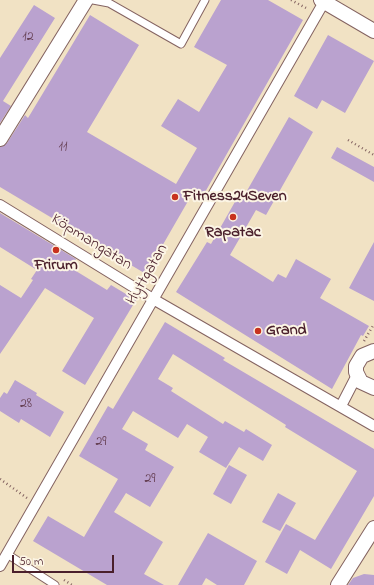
<!DOCTYPE html>
<meta charset="utf-8">
<style>
body{margin:0}
#map{position:relative;width:374px;height:585px;overflow:hidden;background:#f1e2c4;font-family:"Indie Flower",sans-serif}
canvas{display:block}
.scale{position:absolute;left:12px;top:555px;width:102px;height:18px;box-sizing:border-box;border:2px solid #4a1f2b;border-top:0;padding-left:5px;font-size:12px;line-height:14px;white-space:nowrap;color:#4a1f2b;-webkit-text-stroke:3px #fcf5e5;paint-order:stroke}
</style>
<div id="map">
<canvas width="374" height="585"></canvas>
<div class="scale">50 m</div>
</div>
<script>
const ctx = document.querySelector('canvas').getContext('2d');
ctx.lineJoin = 'round';
function paint(path, color) { ctx.fillStyle = color; ctx.fill(path, 'evenodd'); }
const shape = rows => new Path2D(rows.map(r => 'M' + r).join(''));
function trace(path, color, width, dash) { ctx.strokeStyle = color; ctx.lineWidth = width; ctx.lineCap = dash ? 'butt' : 'round'; ctx.setLineDash(dash || []); ctx.stroke(path); }
function drawText(font, color, halo, rows, align = 'center') {
  ctx.font = font + ' "Indie Flower",sans-serif'; ctx.lineWidth = 4; ctx.setLineDash([]); ctx.textBaseline = 'middle'; ctx.strokeStyle = halo; ctx.fillStyle = color; for (const [text, x, y, turn = 0] of rows) {
    ctx.save(); ctx.translate(x, y); ctx.rotate((+turn || 0) * Math.PI / 180); ctx.textAlign = isNaN(turn) ? turn : align; if (halo) ctx.strokeText(text, 0, 0); ctx.fillText(text, 0, 0); ctx.restore();
  }
}
paint(shape([
 [221,0,268,0,303,20,204,194,195,189,146,274,0,187,0,147,7,143,25,115,28,118,90,15,139,45,87,132,176,184,197,148,161,126,178,99,199,112,227,65,194,47],
 [34,5,55,18,3,101,11,106,0,123,0,58],
 [328,35,374,61,345,113,322,100,317,109,294,96],
 [289,117,313,132,266,215,256,210,230,255,273,282,278,274,286,278,296,259,331,279,320,298,369,326,363,336,361,335,332,389,176,292,207,242,211,244,236,200,240,203],
 [337,147,374,167,374,182,331,158],
 [0,213,76,259,71,268,107,290,111,285,136,300,85,385,62,371,94,318,45,288,0,354,0,285,21,298,33,280,31,279,37,270,0,247],
 [374,242,374,301,349,288],
 [165,322,225,358,223,360,374,449,374,496,331,569,300,550,287,574,265,562,286,524,315,540,357,471,285,427,286,425,173,354,158,379,173,388,171,391,223,424,225,421,244,432,246,429,272,445,263,461,239,447,226,468,199,452,208,437,187,424,178,438,133,411,122,429,148,444,145,450,174,467,150,507,126,493,114,512,163,542,144,574,164,585,107,585,33,541,48,516,84,537,118,479,79,456,108,406,113,409],
 [15,380,37,393,36,395,64,412,50,437,21,419,19,423,0,411,0,398,4,392,7,394],
 [229,465,247,475,231,504,213,494],
 [278,493,296,503,280,531,262,522],
 [208,533,257,561,244,585,217,585,206,578,202,585,178,585],
 [364,574,374,575,374,585,348,585,353,578]
]), '#baa2cf');
const service = shape([
 [93,0,109,3,181,44,205,0],
 [7,554,55,585]
]);
const pedestrian = shape([
 [0,205,153,299,374,426],
 [341,406,357,375],
 [0,566,324,2]
]);
const minor = shape([
 [321,0,374,31],
 [0,139,86,0],
 [374,351,362,356,356,366,356,372,361,382,374,388],
 [338,585,374,528]
]);
trace(service, '#846361', 9);
trace(pedestrian, '#846361', 12);
trace(minor, '#846361', 16);
trace(shape([
 [291,0,308,9],
 [348,140,374,155],
 [364,341,374,324],
 [0,479,27,498],
 [64,580,72,585]
]), '#846361', 2.5, [1, 3]);
trace(service, '#fff', 7);
trace(pedestrian, '#fff', 10);
trace(minor, '#fff', 14);
for (const [x, y, r, color] of [
 [175,197,4,"#c8321e"],
 [233,217,4,"#c8321e"],
 [56,250,4,"#c8321e"],
 [258,331,4,"#c8321e"]
]) { const dot = new Path2D(); dot.arc(x, y, r, 0, 2 * Math.PI); ctx.fillStyle = color; ctx.fill(dot); trace(dot, '#fcf5e5', 1.5); }
drawText('14px', '#664054', null, [
 ["12",28,38],
 ["11",63,148],
 ["28",26,405],
 ["29",101,443],
 ["29",150,480]
]);
drawText('bold 16px', '#4a1f2b', '#fcf5e5', [
 ["Fitness24Seven",183,197],
 ["Rapatac",233,233,"center"],
 ["Frirum",56,266,"center"],
 ["Grand",266,331]
], 'left');
drawText('16px', '#4a1f2b', '#fcf5e5', [
 ["Köpmangatan",91,243,32],
 ["Hyttgatan",148,275,-60]
]);
</script>
